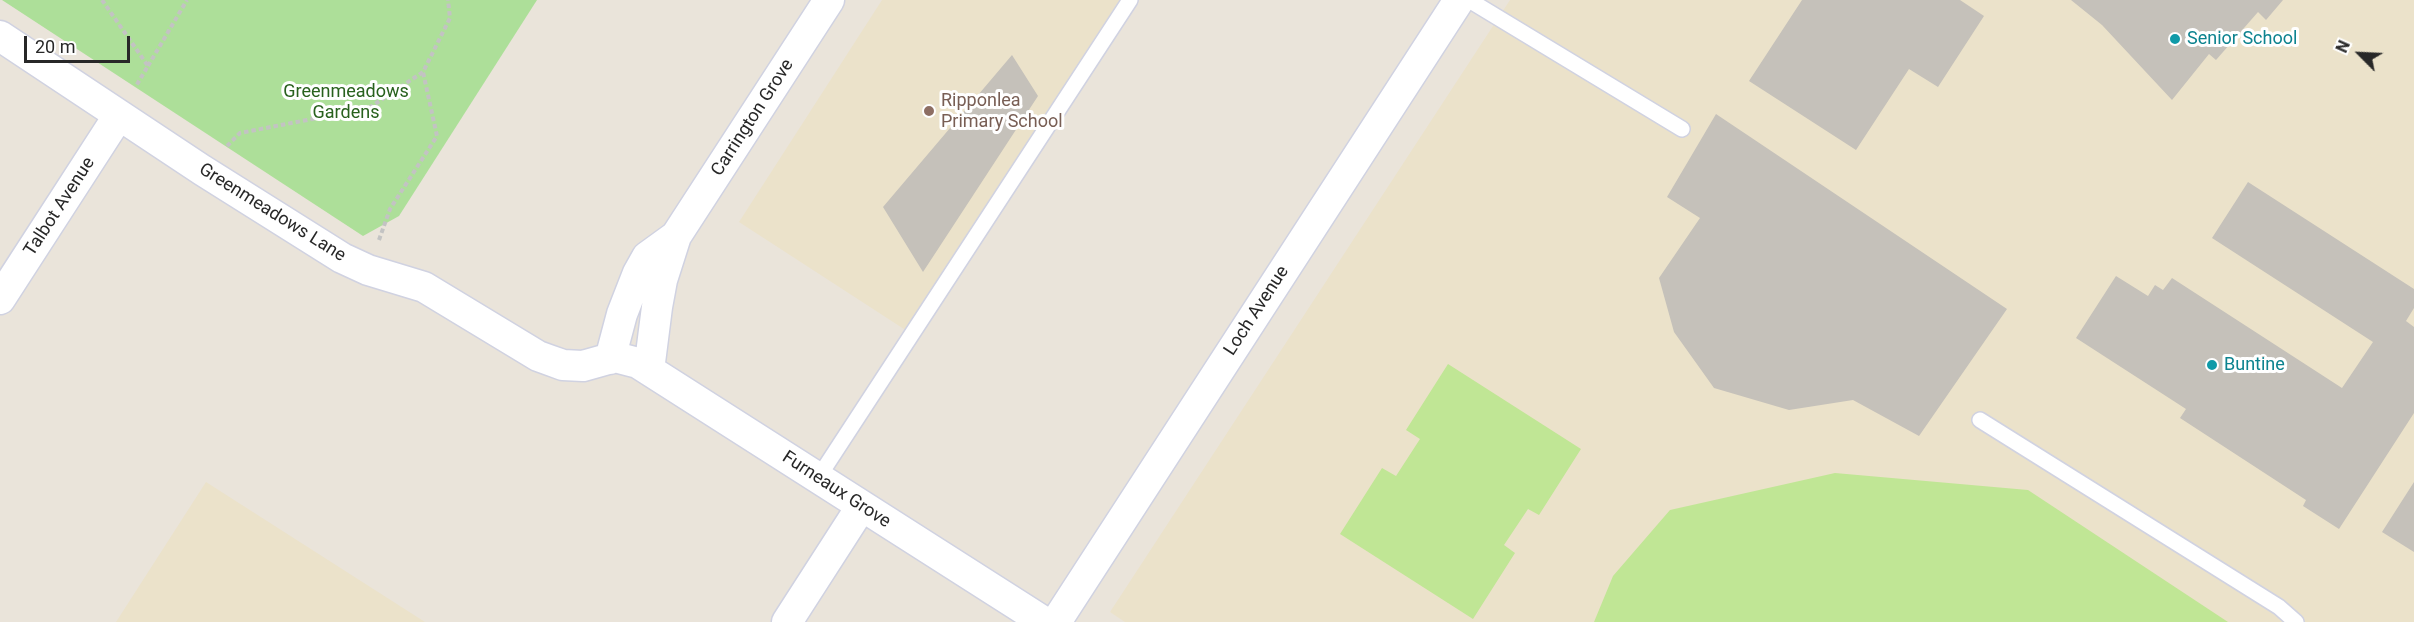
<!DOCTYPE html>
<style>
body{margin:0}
#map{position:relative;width:2414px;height:622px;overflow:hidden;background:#eae4da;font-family:Roboto,sans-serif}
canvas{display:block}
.north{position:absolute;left:2330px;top:24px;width:60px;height:60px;-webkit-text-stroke:4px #fff;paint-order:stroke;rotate:294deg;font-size:16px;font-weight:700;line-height:24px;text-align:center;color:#282828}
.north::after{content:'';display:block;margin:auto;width:21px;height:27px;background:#282828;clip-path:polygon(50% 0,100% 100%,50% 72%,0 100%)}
.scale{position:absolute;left:24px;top:36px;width:106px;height:27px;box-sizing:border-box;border:3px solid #282828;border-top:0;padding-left:8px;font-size:18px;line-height:21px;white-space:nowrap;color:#282828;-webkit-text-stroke:4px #fff;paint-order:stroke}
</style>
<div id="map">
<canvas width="2414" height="622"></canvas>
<div class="north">N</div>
<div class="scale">20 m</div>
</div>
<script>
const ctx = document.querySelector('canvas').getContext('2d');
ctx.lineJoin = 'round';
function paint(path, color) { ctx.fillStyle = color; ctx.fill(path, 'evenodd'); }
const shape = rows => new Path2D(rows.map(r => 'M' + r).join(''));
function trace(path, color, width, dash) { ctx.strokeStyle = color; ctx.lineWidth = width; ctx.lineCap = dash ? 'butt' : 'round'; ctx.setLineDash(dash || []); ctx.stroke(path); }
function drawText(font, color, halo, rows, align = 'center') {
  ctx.font = font + ' Roboto,sans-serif'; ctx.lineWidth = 6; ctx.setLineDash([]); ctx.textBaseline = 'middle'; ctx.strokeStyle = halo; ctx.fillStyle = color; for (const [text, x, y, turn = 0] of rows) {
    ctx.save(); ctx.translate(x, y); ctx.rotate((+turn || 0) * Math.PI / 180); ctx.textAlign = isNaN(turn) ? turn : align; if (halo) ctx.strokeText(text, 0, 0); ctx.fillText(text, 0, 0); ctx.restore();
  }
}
paint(shape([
 [882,0,1120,0,907,331,739,222],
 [1510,0,2414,0,2414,622,1125,622,1110,612],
 [206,482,425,622,116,622]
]), '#ebe2ca');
paint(shape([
 [2,0,537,0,399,216,363,236]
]), '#addf99');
paint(shape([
 [1448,364,1581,449,1539,515,1528,509,1504,545,1515,553,1473,619,1340,534,1382,468,1396,476,1420,439,1406,430],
 [1835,473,2028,490,2228,622,1594,622,1613,576,1670,510]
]), '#c0e695');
paint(shape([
 [1802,0,1960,0,1984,16,1938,87,1909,69,1856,150,1749,81],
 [2071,0,2283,0,2266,20,2258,12,2216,60,2209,54,2172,100,2102,25],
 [1012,55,1038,96,923,272,883,207],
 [1716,114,2007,309,1919,436,1853,400,1789,410,1714,388,1674,332,1659,278,1700,218,1667,197],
 [2248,182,2414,289,2414,308,2406,321,2414,327,2414,413,2339,529,2303,506,2306,500,2180,418,2186,409,2076,338,2116,276,2148,296,2155,285,2163,290,2172,278,2342,388,2373,342,2212,238],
 [2414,482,2414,552,2382,532]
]), '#c5c1ba');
const service = shape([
 [1469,0,1682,129],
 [1980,420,2279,607,2296,622],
 [818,478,1130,0]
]);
const minor = shape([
 [0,36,202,170,342,258,368,270,424,287,538,356,549,360,563,365,583,366,615,357,638,363,1044,622],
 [0,299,119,115],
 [610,359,622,314,638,273,647,257,676,236],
 [649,370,657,307,662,280,676,236,829,0],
 [787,622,861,507],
 [1056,622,1459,0]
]);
trace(service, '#d0d2e1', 18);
trace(minor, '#d0d2e1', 33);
trace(shape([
 [102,0,148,66,136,86],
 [148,66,187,0],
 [227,146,240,133,369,108,423,72,450,18,448,0],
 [379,240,390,209,437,136,423,72]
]), '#c3c3c3', 4, [4.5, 3]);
trace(service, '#fff', 15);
trace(minor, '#fff', 30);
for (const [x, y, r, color] of [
 [2175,39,6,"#0f9aa8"],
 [929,111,6,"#8d6e63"],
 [2212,365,6,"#0f9aa8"]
]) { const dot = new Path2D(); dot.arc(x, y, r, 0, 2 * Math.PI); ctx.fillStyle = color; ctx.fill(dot); trace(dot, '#fff', 2); }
drawText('18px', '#0d838f', '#fff', [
 ["Senior School",2187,39],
 ["Buntine",2224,365]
], 'left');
drawText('18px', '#28611d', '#fff', [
 ["Greenmeadows",346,92],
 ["Gardens",346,113]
]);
drawText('18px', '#785e54', '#fff', [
 ["Ripponlea",941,101],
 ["Primary School",941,122]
], 'left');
drawText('18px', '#282828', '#fff', [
 ["Carrington Grove",753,118,-57],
 ["Talbot Avenue",60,207,-57],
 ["Greenmeadows Lane",272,213,32],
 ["Loch Avenue",1257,311,-57],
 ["Furneaux Grove",836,490,33]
]);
</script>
